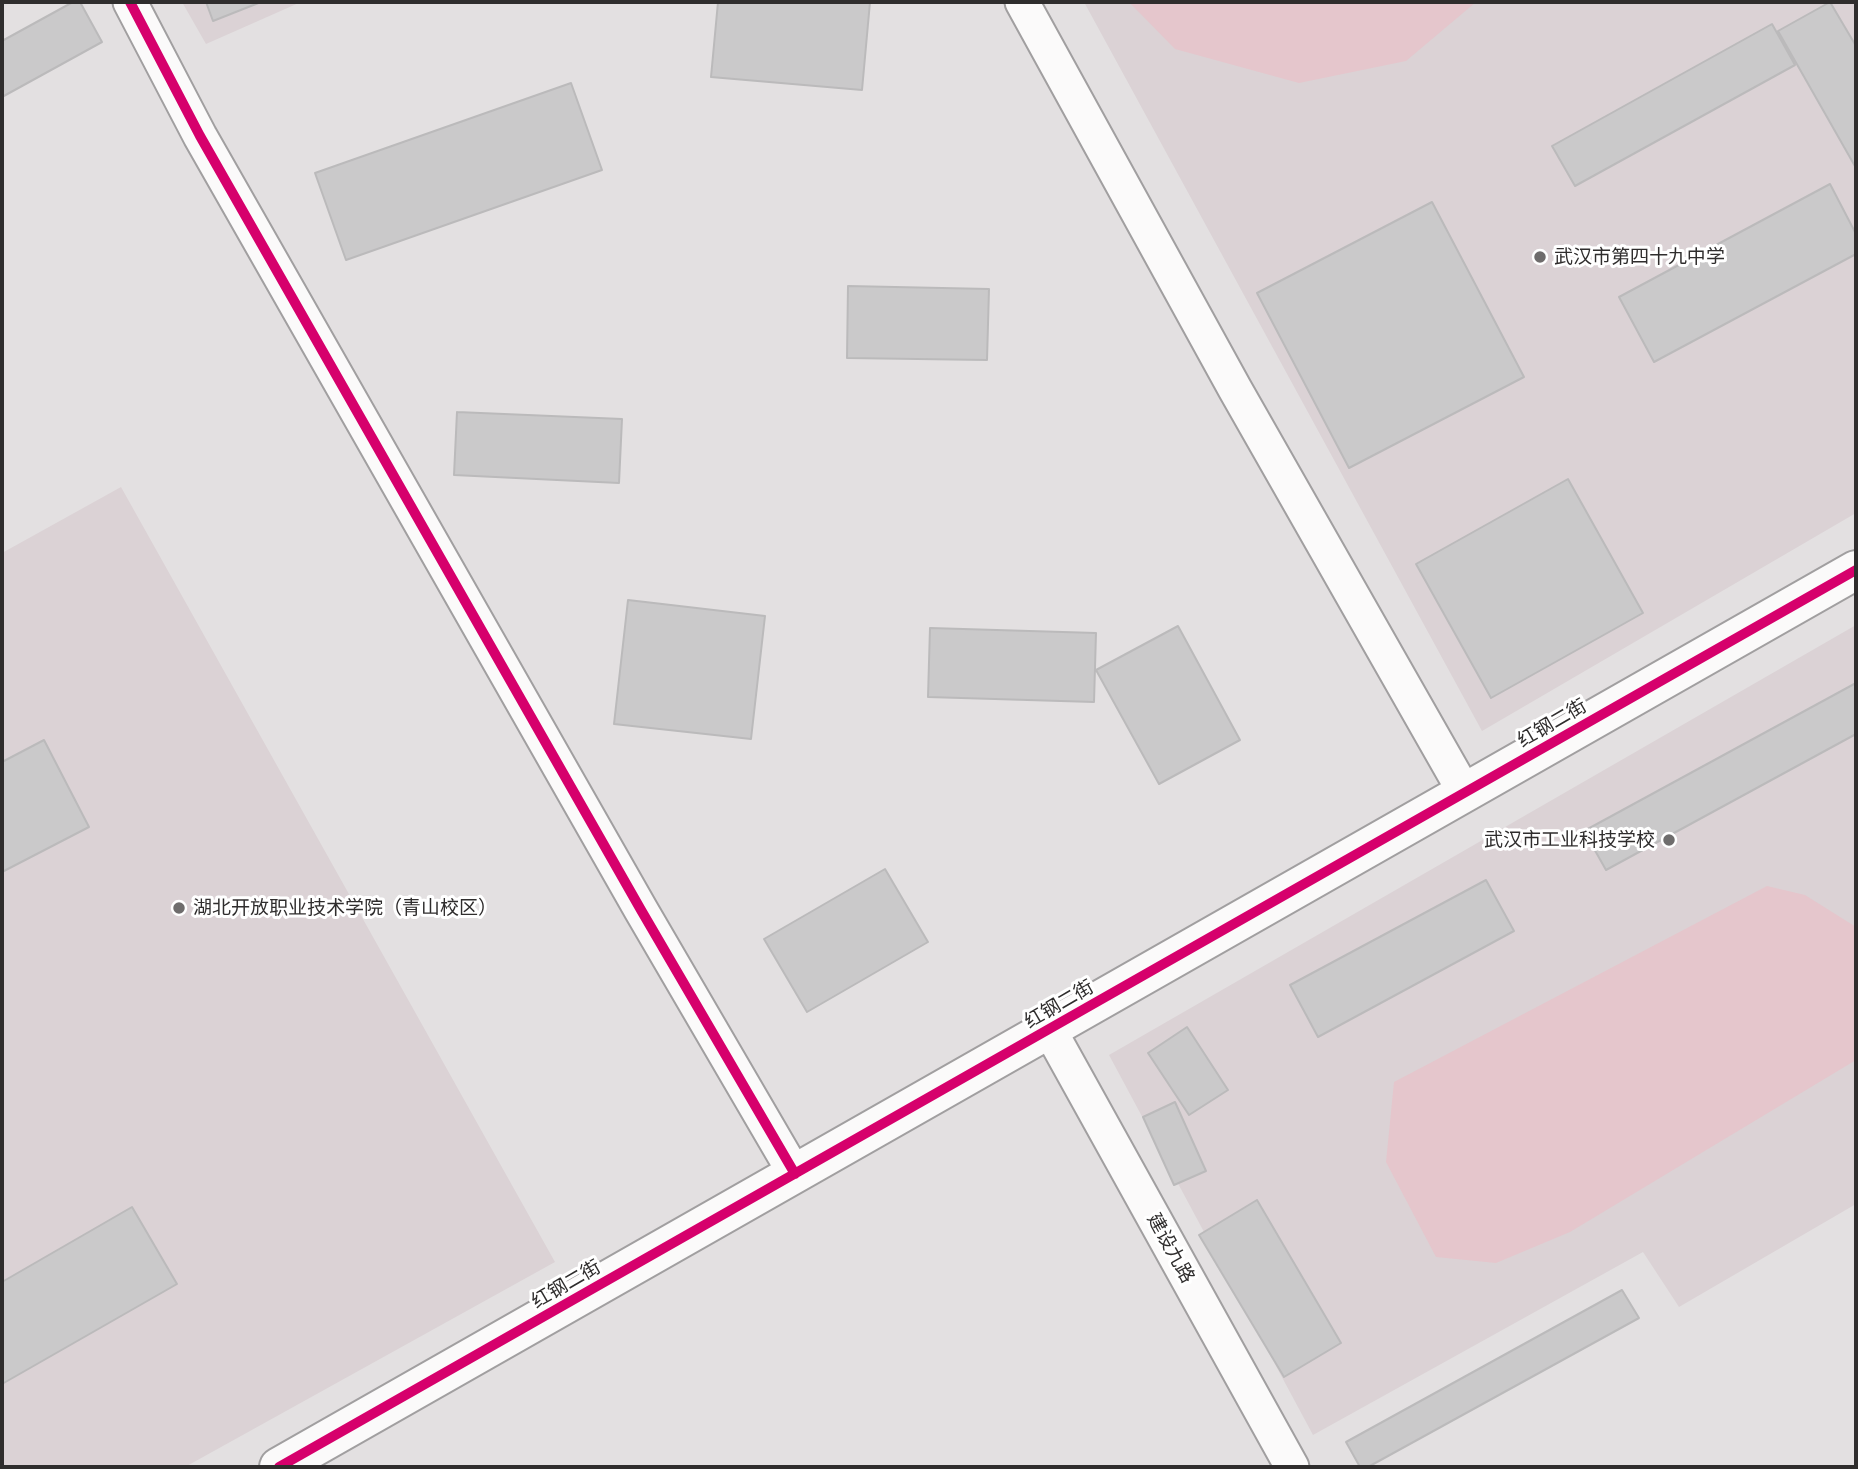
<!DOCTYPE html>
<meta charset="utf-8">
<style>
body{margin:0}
#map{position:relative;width:1858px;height:1469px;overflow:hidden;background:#e3e0e1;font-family:Commissioner,sans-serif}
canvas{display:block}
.frame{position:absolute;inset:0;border:4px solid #2f2d2d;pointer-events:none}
</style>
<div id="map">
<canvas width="1858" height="1469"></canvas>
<div class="frame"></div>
</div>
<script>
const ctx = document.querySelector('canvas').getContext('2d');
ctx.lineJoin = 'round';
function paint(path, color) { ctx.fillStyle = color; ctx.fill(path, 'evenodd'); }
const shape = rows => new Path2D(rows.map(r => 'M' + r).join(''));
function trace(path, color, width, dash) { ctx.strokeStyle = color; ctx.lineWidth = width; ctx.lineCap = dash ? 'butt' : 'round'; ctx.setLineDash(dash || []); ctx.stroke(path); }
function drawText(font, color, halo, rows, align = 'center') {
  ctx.font = font + ' Commissioner,"Noto Sans SC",sans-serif'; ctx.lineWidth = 6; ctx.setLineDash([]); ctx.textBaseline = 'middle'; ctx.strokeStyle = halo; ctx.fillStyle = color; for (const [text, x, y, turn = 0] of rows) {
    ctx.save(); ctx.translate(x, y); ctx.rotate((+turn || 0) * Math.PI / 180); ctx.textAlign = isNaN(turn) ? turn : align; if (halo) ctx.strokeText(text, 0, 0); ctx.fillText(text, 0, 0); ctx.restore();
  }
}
paint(shape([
 [182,2,301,2,206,44],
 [1084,2,1856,2,1856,513,1482,731],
 [121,487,555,1262,185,1467,2,1467,2,553],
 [1856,625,1856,1204,1679,1307,1643,1252,1313,1435,1109,1055]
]), '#dbd2d5');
paint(shape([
 [1129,2,1476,2,1406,61,1299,83,1175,49],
 [1767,886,1805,895,1856,927,1856,1060,1570,1232,1496,1263,1436,1257,1386,1162,1394,1082]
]), '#e5c6cc');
const building = shape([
 [73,2,80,2,102,42,2,97,2,41,73,2],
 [206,2,261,2,213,21,206,2],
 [718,2,870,2,862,90,711,77,718,2],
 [1830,2,1856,46,1856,168,1778,31,1830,2],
 [1772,24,1795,65,1575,186,1552,146,1772,24],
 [571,83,602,170,346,260,315,173,571,83],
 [1830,184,1856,234,1856,254,1654,362,1619,297,1830,184],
 [1432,202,1524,377,1349,468,1257,293,1432,202],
 [848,286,989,289,987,360,847,358,848,286],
 [457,412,622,419,619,483,454,475,457,412],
 [1568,479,1643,613,1491,698,1416,564,1568,479],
 [628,600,765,616,751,739,614,724,628,600],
 [1178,626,1240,740,1159,784,1096,670,1178,626],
 [930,628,1096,633,1094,702,928,697,930,628],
 [1856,683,1856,734,1606,870,1584,831,1856,683],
 [44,740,89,827,2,872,2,762,44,740],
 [885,869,928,942,807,1012,764,939,885,869],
 [1486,880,1514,931,1318,1037,1290,985,1486,880],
 [1187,1027,1228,1090,1189,1115,1148,1053,1187,1027],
 [1175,1102,1206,1171,1174,1185,1143,1117,1175,1102],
 [1257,1200,1341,1343,1284,1377,1199,1235,1257,1200],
 [132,1207,177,1284,2,1384,2,1282,132,1207],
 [1622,1290,1639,1318,1368,1467,1360,1467,1346,1442,1622,1290]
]);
paint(building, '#cac9ca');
trace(building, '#bbbabb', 2);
const street = shape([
 [130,2,200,136,641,910,795,1174],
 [1022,2,1235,389,1465,793],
 [1049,1029,1292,1467]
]);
const secondary = shape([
 [279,1467,1856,570]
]);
trace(street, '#a19fa0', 37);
trace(secondary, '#a19fa0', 42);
trace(street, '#fbfafa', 33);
trace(secondary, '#fbfafa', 38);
trace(shape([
 [130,2,200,136,641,910,795,1174],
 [279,1467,1856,570]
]), '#d6006c', 10);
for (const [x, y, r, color] of [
 [1540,257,7,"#6e6c6c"],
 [1669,840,7,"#6e6c6c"],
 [179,908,7,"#6e6c6c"]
]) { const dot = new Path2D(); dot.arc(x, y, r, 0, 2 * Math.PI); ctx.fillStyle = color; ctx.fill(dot); trace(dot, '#fff', 2.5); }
drawText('19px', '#2f2d2d', '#fff', [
 ["武汉市第四十九中学",1554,257],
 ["武汉市工业科技学校",1655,840,"right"],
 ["湖北开放职业技术学院（青山校区）",193,908]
], 'left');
drawText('19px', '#2f2d2d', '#fff', [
 ["红钢二街",1552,723,-30],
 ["红钢二街",1059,1004,-30],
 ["建设九路",1171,1248,61],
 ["红钢二街",566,1284,-30]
]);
</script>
